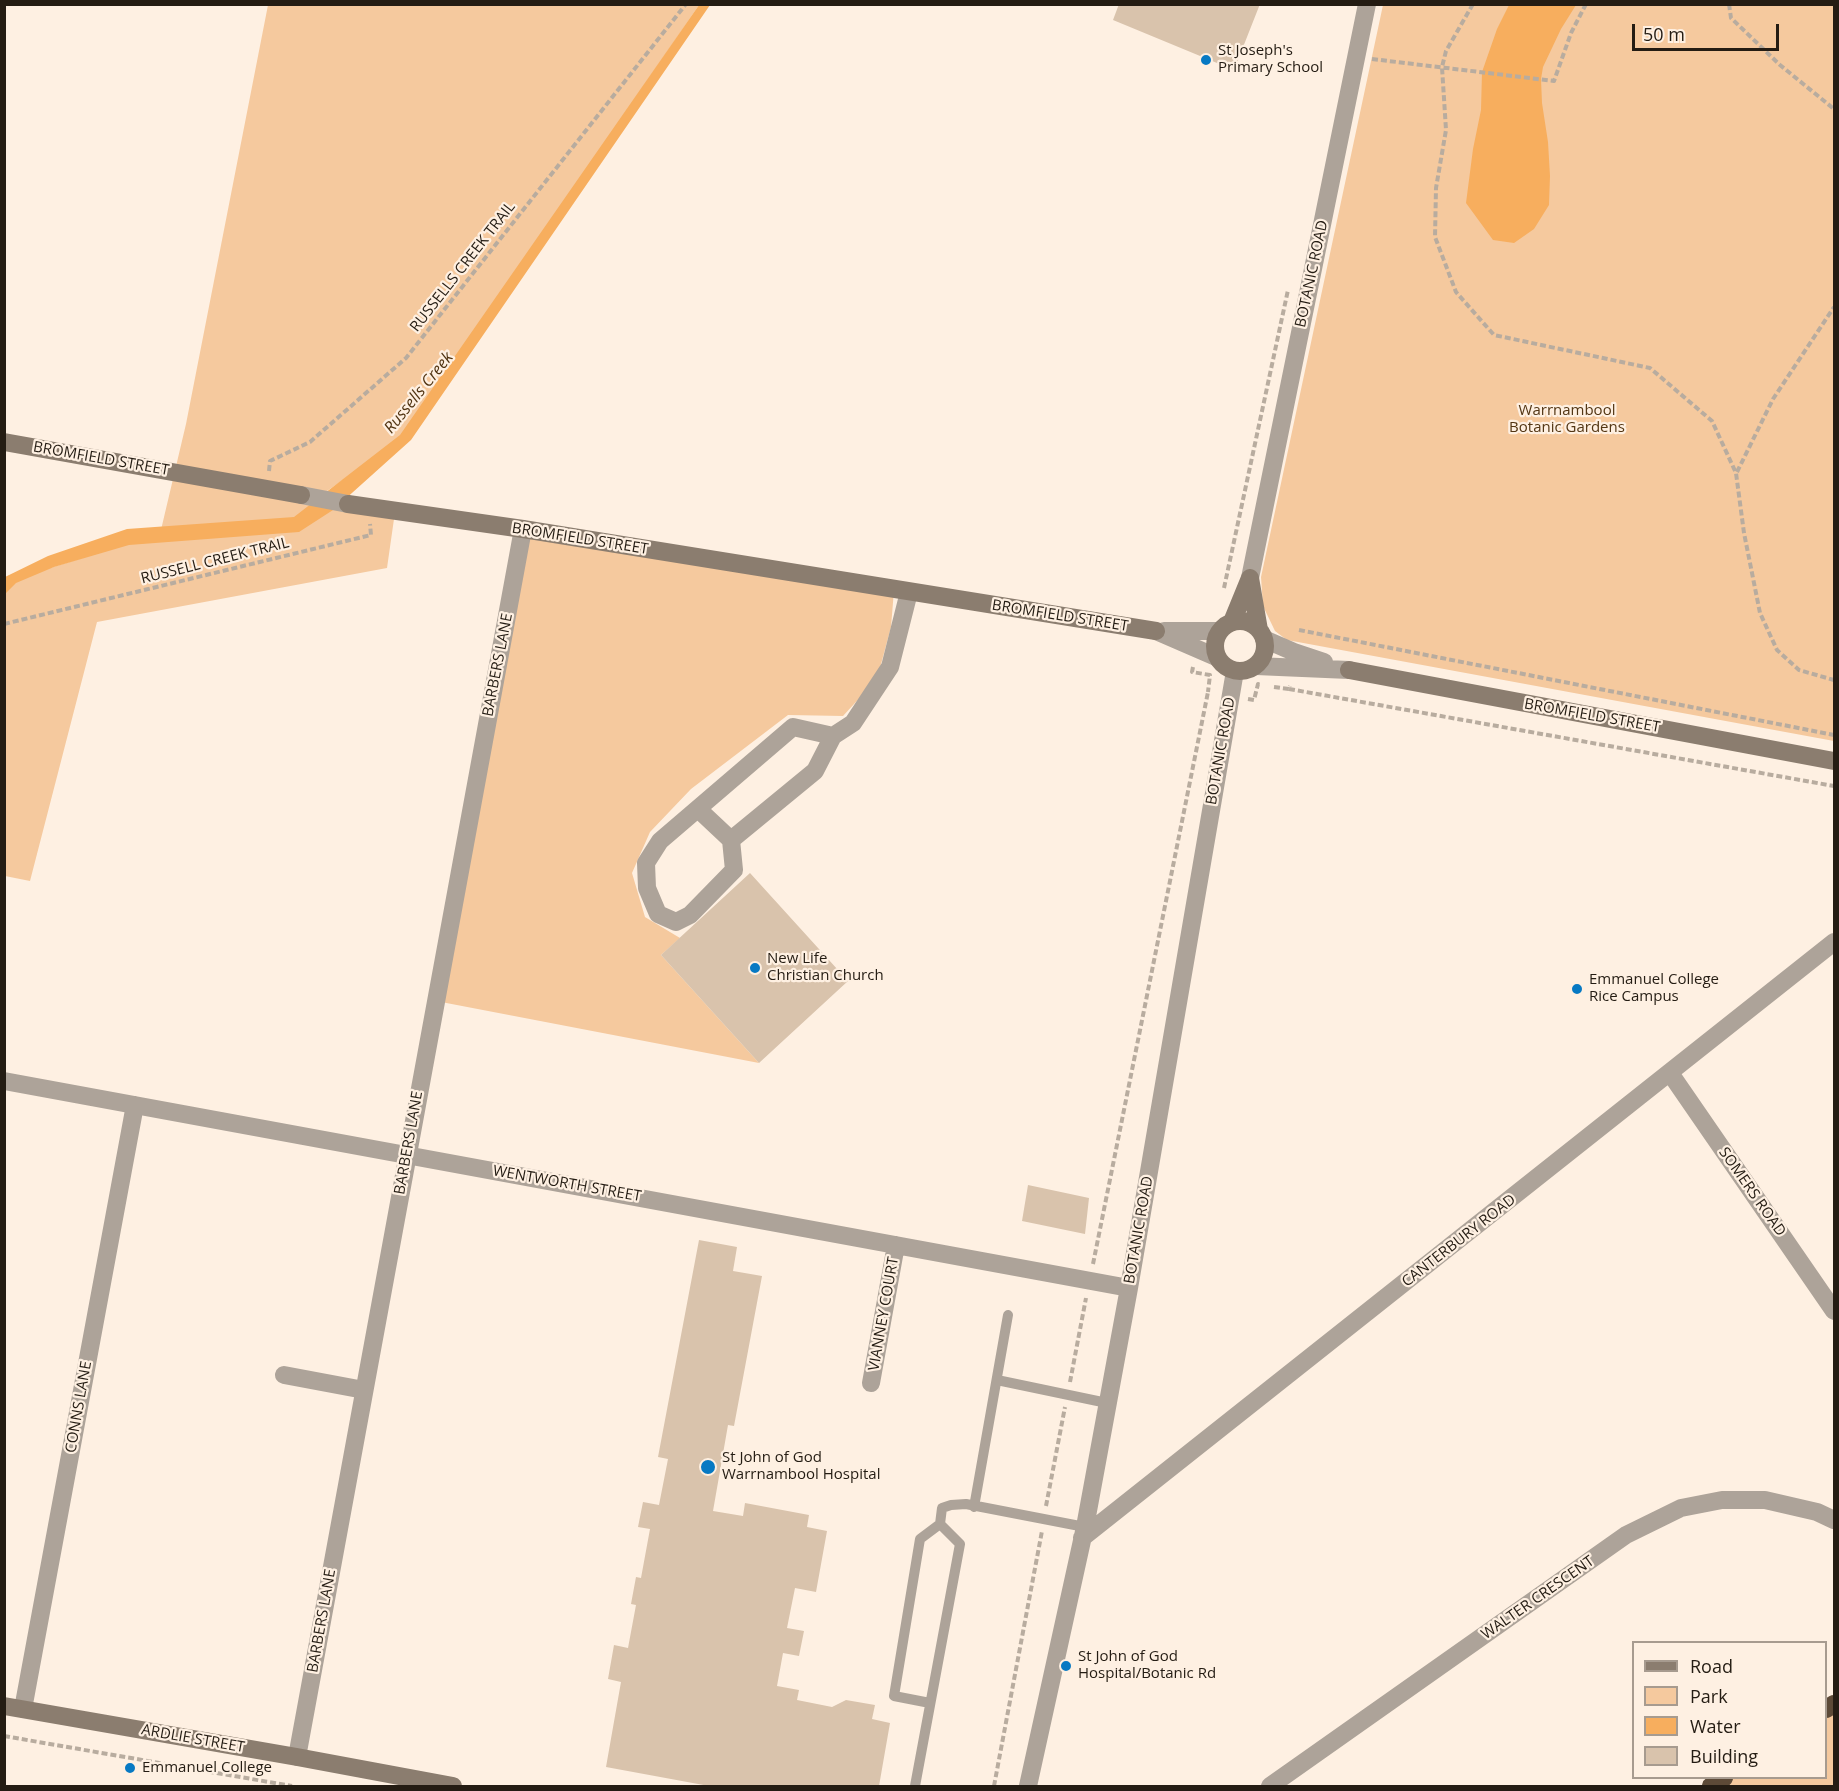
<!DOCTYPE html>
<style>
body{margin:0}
#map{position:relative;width:1839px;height:1791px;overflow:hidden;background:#fef0e2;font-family:"Open Sans",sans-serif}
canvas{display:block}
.frame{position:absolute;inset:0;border:6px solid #241c13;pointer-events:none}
.legend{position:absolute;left:1632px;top:1641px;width:195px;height:138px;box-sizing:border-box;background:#fef0e2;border:2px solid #a79b8f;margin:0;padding:8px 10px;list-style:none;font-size:18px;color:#241c13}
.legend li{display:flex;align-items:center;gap:12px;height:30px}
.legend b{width:30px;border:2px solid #a79b8f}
.scale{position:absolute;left:1632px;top:24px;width:147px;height:27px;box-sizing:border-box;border:3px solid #241c13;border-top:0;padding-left:8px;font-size:18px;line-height:21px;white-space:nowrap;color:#241c13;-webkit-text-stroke:4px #fef0e2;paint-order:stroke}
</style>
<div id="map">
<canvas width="1839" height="1791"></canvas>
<div class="frame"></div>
<ul class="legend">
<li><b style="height:8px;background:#8b7d6f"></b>Road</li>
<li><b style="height:16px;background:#f5c99e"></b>Park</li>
<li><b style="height:16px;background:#f7ae5e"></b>Water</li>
<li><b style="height:16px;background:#d9c3ac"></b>Building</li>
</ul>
<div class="scale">50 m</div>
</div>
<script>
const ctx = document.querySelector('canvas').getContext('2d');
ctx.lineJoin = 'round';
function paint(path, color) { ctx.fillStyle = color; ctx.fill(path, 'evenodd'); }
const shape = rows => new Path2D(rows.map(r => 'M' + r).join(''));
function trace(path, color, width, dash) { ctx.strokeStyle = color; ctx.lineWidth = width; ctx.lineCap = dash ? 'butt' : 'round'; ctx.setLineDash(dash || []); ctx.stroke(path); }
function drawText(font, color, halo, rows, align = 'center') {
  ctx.font = font + ' "Open Sans",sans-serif'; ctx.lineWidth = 4.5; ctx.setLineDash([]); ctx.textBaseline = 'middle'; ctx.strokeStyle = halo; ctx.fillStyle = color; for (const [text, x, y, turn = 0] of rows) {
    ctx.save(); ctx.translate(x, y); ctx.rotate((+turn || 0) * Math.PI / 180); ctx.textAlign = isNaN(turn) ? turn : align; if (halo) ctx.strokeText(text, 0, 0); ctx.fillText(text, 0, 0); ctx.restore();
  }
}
paint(shape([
 [268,5,699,5,403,438,317,498,395,512,387,568,97,622,30,881,5,876,5,585,8,581,160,534,186,424],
 [1383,5,1834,5,1834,741,1287,640,1275,631,1263,606,1261,577],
 [523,529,894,590,891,627,877,679,843,716,788,715,691,789,650,832,632,873,645,917,680,938,661,955,759,1063,436,1001],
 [1834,1704,1834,1786,1711,1786,1724,1778,1826,1778,1826,1709]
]), '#f5c99e');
paint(shape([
 [699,5,710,5,411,440,333,510,299,532,129,545,54,567,16,583,5,594,5,577,48,556,127,529,294,517,400,435],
 [1509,5,1576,5,1561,29,1543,67,1541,79,1542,103,1548,142,1550,176,1549,205,1534,229,1514,243,1493,240,1466,203,1473,149,1481,110,1482,72,1497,29]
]), '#f7ae5e');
paint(shape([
 [1119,4,1260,4,1234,70,1113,20],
 [750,873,848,981,759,1063,661,955],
 [1028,1185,1089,1198,1085,1234,1022,1221],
 [699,1240,737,1247,733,1271,762,1276,734,1426,728,1425,713,1511,743,1516,745,1503,809,1515,807,1527,827,1531,816,1592,795,1588,787,1628,804,1631,799,1656,783,1653,777,1686,799,1690,797,1700,832,1707,846,1700,875,1705,872,1719,890,1723,879,1786,709,1786,606,1767,621,1682,608,1679,614,1645,628,1648,636,1605,631,1604,636,1577,641,1578,650,1529,638,1527,643,1502,659,1505,668,1459,658,1457]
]), '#d9c3ac');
trace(shape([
 [1473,4,1446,51,1442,67,1446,130,1436,188,1435,237,1456,292,1494,335,1650,368,1712,421,1736,473,1744,533,1760,613,1777,650,1799,670,1834,680],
 [1729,4,1731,18,1780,65,1834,109],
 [1372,59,1554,81,1571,33,1586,4],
 [269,471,270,461,310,442,406,358,686,4],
 [1737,472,1773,399,1834,307],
 [1224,588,1288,290],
 [4,624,371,535,370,524],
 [1299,630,1834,735],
 [1193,667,1192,672,1210,675,1208,692],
 [1274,687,1289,689,1290,686],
 [1289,689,1834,786],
 [1248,699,1254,700,1258,684,1260,685],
 [1093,1264,1208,692],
 [1070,1382,1086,1298],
 [1046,1506,1065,1407],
 [4,1736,292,1786],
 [994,1786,1042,1531]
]), '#b8ac9f', 4, [6, 3]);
trace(shape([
 [997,1380,1107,1403],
 [974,1507,1008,1315],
 [930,1703,894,1696,920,1539,940,1524,942,1508,951,1505,966,1504,1085,1527],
 [915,1786,960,1544,940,1524]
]), '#ada399', 10);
trace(shape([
 [301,495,348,504],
 [1250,578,1367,4],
 [1156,631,1216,657],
 [1164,631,1219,631],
 [1264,639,1294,652,1324,662],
 [1256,666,1349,670],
 [833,736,793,727,660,841,646,863,647,888,658,914,676,922,690,915,734,870,731,840,815,771,833,736,853,723,890,667,909,592],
 [698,809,731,840],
 [1670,1073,1834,1311],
 [4,1081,1129,1288],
 [284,1375,364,1390],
 [871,1383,896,1245],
 [1082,1538,1834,942],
 [23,1709,135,1105],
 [297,1757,523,529],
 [1028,1786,1085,1527,1129,1288,1235,671],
 [1270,1786,1626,1535,1681,1508,1722,1500,1765,1500,1817,1512,1834,1520]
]), '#ada399', 18);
trace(shape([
 [4,442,301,495],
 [348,504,523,529,1156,631],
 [1250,578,1259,630],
 '1215 646a25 25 0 1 1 50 0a25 25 0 1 1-50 0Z',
 [1232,622,1250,578],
 [1349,670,1834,761],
 [4,1706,297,1757,453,1786]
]), '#8b7d6f', 18);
trace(shape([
 [1826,1709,1834,1704],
 [1711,1786,1724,1778]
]), '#5d4a37', 18);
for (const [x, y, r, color] of [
 [1206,60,6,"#0779c3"],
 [755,968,6,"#0779c3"],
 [1577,989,6,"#0779c3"],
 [708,1467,8,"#0779c3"],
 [1066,1666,6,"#0779c3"],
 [130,1768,6,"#0779c3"]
]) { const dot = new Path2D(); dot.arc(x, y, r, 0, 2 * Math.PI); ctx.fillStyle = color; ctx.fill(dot); trace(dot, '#fef0e2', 2); }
drawText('15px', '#241c13', '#fef0e2', [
 ["St Joseph's",1218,51],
 ["Primary School",1218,68],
 ["New Life",767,959],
 ["Christian Church",767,976],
 ["Emmanuel College",1589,980],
 ["Rice Campus",1589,997],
 ["St John of God",722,1458],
 ["Warrnambool Hospital",722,1475],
 ["St John of God",1078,1657],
 ["Hospital/Botanic Rd",1078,1674],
 ["Emmanuel College",142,1768]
], 'left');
drawText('15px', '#241c13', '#fef0e2', [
 ["RUSSELLS CREEK TRAIL",463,267,-52],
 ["BOTANIC ROAD",1312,274,-78],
 ["BROMFIELD STREET",101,459,10],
 ["BROMFIELD STREET",580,539,9],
 ["RUSSELL CREEK TRAIL",215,561,-14],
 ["BROMFIELD STREET",1060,616,9],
 ["BARBERS LANE",498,665,-79],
 ["BROMFIELD STREET",1592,716,10],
 ["BOTANIC ROAD",1221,751,-80],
 ["BARBERS LANE",409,1143,-80],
 ["WENTWORTH STREET",567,1184,10],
 ["SOMERS ROAD",1752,1192,55],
 ["BOTANIC ROAD",1139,1230,-80],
 ["CANTERBURY ROAD",1459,1241,-38],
 ["VIANNEY COURT",884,1314,-80],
 ["CONNS LANE",79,1407,-80],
 ["WALTER CRESCENT",1538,1598,-35],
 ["BARBERS LANE",322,1621,-80],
 ["ARDLIE STREET",193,1739,10]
]);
drawText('15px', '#533614', '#fef0e2', [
 ["Warrnambool",1567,411],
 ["Botanic Gardens",1567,428]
]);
drawText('italic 16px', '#503311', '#fef0e2', [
 ["Russells Creek",419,393,-51]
]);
</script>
